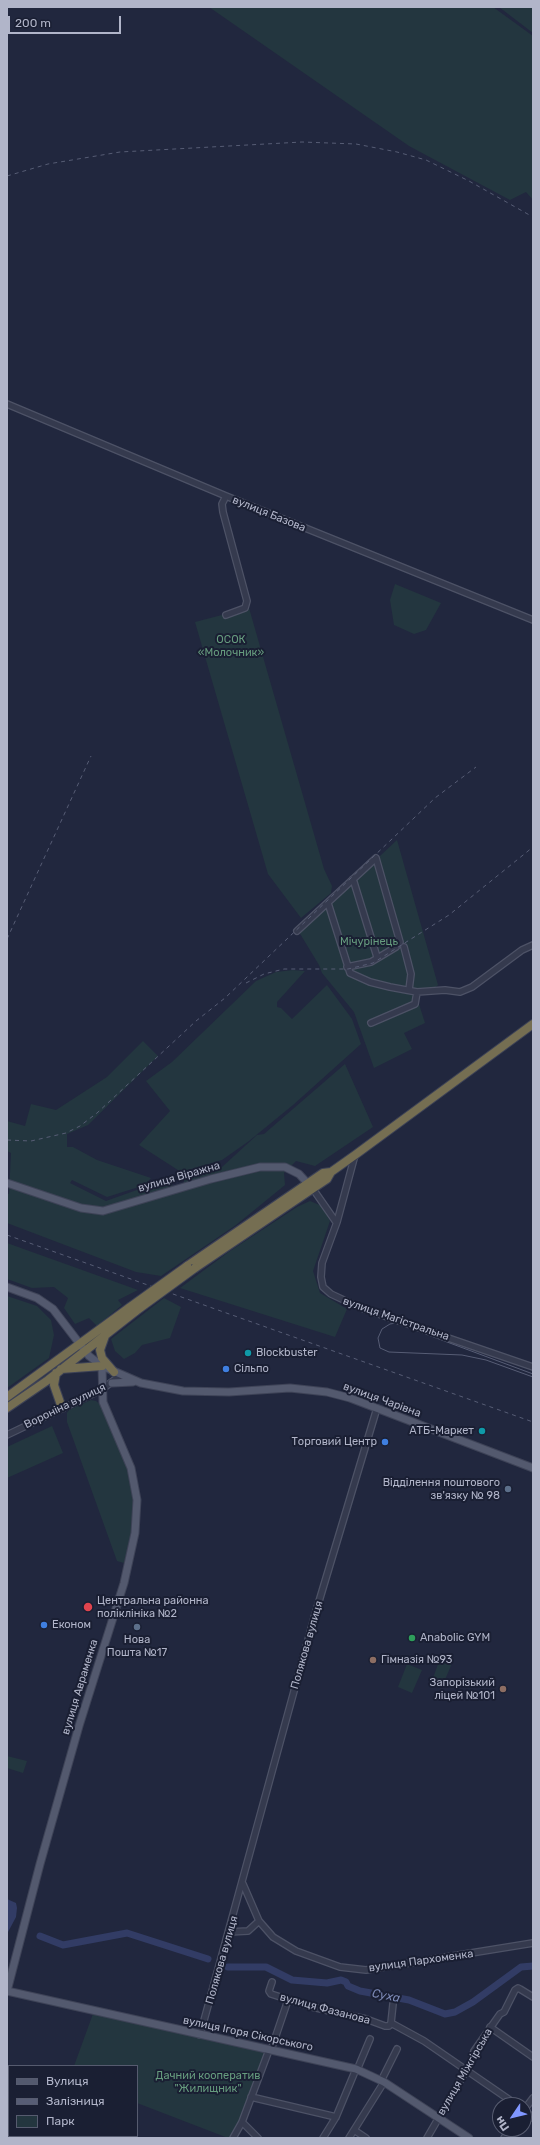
<!DOCTYPE html>
<meta charset="utf-8">
<style>
body{margin:0}
#map{position:relative;width:540px;height:2145px;overflow:hidden;background:#21273e;font-family:Rubik,sans-serif}
canvas{display:block}
.frame{position:absolute;inset:0;border:8px solid #b1b5c9;pointer-events:none}
.legend{position:absolute;left:8px;top:2065px;width:130px;height:72px;box-sizing:border-box;background:#1a1f33;border:1px solid #565b6f;margin:0;padding:5px 7px;list-style:none;font-size:12px;color:#b1b5c9}
.legend li{display:flex;align-items:center;gap:8px;height:20px}
.legend b{width:20px;border:1px solid #565b6f}
.north{position:absolute;left:492px;top:2097px;width:40px;height:40px;box-sizing:border-box;background:#1a1f33;border:1px solid #565b6f;border-radius:50%;rotate:235deg;font-size:11px;font-weight:700;line-height:16px;text-align:center;color:#b1b5c9}
.north::after{content:'';display:block;margin:auto;width:14px;height:18px;background:#8097ff;clip-path:polygon(50% 0,100% 100%,50% 72%,0 100%)}
.scale{position:absolute;left:8px;top:16px;width:113px;height:18px;box-sizing:border-box;border:2px solid #b1b5c9;border-top:0;padding-left:5px;font-size:12px;line-height:14px;white-space:nowrap;color:#b1b5c9;-webkit-text-stroke:3px #1a1f33;paint-order:stroke}
</style>
<div id="map">
<canvas width="540" height="2145"></canvas>
<div class="frame"></div>
<ul class="legend">
<li><b style="height:5px;background:#53596e"></b>Вулиця</li>
<li><b style="height:5px;background:#575d75"></b>Залізниця</li>
<li><b style="height:11px;background:#23363f"></b>Парк</li>
</ul>
<div class="north">Пн</div>
<div class="scale">200 m</div>
</div>
<script>
const ctx = document.querySelector('canvas').getContext('2d');
ctx.lineJoin = 'round';
function paint(path, color) { ctx.fillStyle = color; ctx.fill(path, 'evenodd'); }
const shape = rows => new Path2D(rows.map(r => 'M' + r).join(''));
function trace(path, color, width, dash) { ctx.strokeStyle = color; ctx.lineWidth = width; ctx.lineCap = dash ? 'butt' : 'round'; ctx.setLineDash(dash || []); ctx.stroke(path); }
function drawText(font, color, halo, rows, align = 'center') {
  ctx.font = font + ' Rubik,sans-serif'; ctx.lineWidth = 4; ctx.setLineDash([]); ctx.textBaseline = 'middle'; ctx.strokeStyle = halo; ctx.fillStyle = color; for (const [text, x, y, turn = 0] of rows) {
    ctx.save(); ctx.translate(x, y); ctx.rotate((+turn || 0) * Math.PI / 180); ctx.textAlign = isNaN(turn) ? turn : align; if (halo) ctx.strokeText(text, 0, 0); ctx.fillText(text, 0, 0); ctx.restore();
  }
}
paint(shape([
 [209,7,493,7,533,36,533,200,526,192,510,200,409,146],
 [499,7,533,7,533,33],
 [395,584,441,603,426,630,414,634,394,625,390,600],
 [249,608,324,869,332,886,331,893,301,918,268,874,195,622],
 [397,840,438,985,435,988,419,988,418,1001,425,1023,404,1033,412,1049,374,1068,354,1012,322,973,319,965,299,932],
 [293,970,305,971,277,1002,277,1007,281,1008,292,1019,327,985,352,1019,361,1044,293,1105,249,1141,222,1160,181,1172,139,1145,170,1111,146,1081,172,1062,256,981,276,972],
 [143,1041,158,1056,88,1125,67,1134,67,1147,73,1147,97,1160,151,1178,145,1185,107,1197,72,1180,70,1183,106,1201,173,1177,172,1190,183,1187,185,1175,222,1167,257,1135,264,1134,345,1064,373,1127,315,1166,296,1161,284,1173,285,1185,236,1225,161,1276,136,1272,7,1223,7,1193,9,1194,11,1153,7,1151,7,1121,25,1126,31,1104,56,1110,107,1077],
 [310,1201,322,1206,330,1221,313,1271,320,1293,347,1309,335,1337,180,1288,230,1251,297,1207],
 [7,1243,138,1290,118,1300,122,1305,97,1326,89,1318,75,1324,64,1308,68,1298,54,1287,32,1288,7,1279],
 [7,1296,37,1306,51,1320,54,1335,49,1358,7,1388],
 [164,1298,181,1307,170,1338,142,1345,135,1353,124,1359,115,1351,111,1339],
 [91,1400,96,1401,102,1406,129,1470,134,1505,132,1530,124,1563,117,1561,67,1422,67,1413,69,1410],
 [52,1426,63,1453,7,1478,7,1447],
 [441,1656,453,1661,444,1682,433,1678],
 [407,1664,422,1670,412,1693,398,1687],
 [7,1756,27,1761,23,1773,7,1768],
 [94,2011,271,2050,233,2138,228,2138,137,2103,137,2066,74,2066]
]), '#23363f');
paint(shape([
 [7,1899,16,1903,17,1908,16,1917,7,1934]
]), '#323c65');
trace(shape([
 [40,1936,63,1945,127,1933,208,1959],
 [228,1967,266,1967,292,1980,327,1983,341,1980,346,1982,348,1986,360,1991,409,2000,445,2014,455,2012,473,2002,521,1967,533,1966]
]), '#323c65', 7);
const minor = shape([
 [7,404,226,496,533,620],
 [226,496,222,504,223,512,247,601,245,608,226,615],
 [353,879,377,957],
 [328,903,350,973,370,982,390,987,417,992,445,990,460,992,472,987,522,950,533,945],
 [297,931,376,858,400,942,396,947,371,962,347,967],
 [404,947,411,974,409,990],
 [371,1023,415,1004,417,992],
 [355,1155,337,1222,322,1263,321,1277,323,1287,331,1294,361,1308,533,1367],
 [313,1189,336,1222],
 [7,1435,101,1390,121,1375],
 [243,1884,259,1921],
 [229,1932,248,1931,259,1921,273,1937,296,1951,340,1967,366,1970,533,1943],
 [272,1982,269,1991,271,1994,312,2007,366,2019,385,2026,389,2026,391,2023,393,2004],
 [391,2023,424,2041,517,2105],
 [490,2027,533,2057],
 [200,2035,314,1618,377,1408],
 [271,2050,288,2000],
 [357,2070,370,2039],
 [381,2081,397,2049],
 [251,2097,336,2117],
 [524,2110,533,2098],
 [524,2110,533,2118],
 [242,2122,258,2138],
 [354,2130,366,2138],
 [233,2138,242,2122,269,2050],
 [323,2138,336,2117,356,2069],
 [349,2138,384,2082],
 [427,2138,471,2062,474,2051,500,2014,504,2012,515,1990,518,1988,520,1989,533,1997],
 [504,2138,510,2129]
]);
const major = shape([
 [7,1183,81,1208,103,1211,211,1179,260,1167,285,1167,299,1174,311,1187],
 [7,1287,37,1298,53,1309,89,1356,102,1366,141,1383,183,1391,229,1392,290,1388,327,1392,350,1398,533,1468],
 [112,1383,133,1382],
 [7,1991,40,1864,79,1726,124,1583,135,1533,137,1500,131,1468,103,1402,102,1366],
 [7,1991,356,2069,384,2082,469,2138]
]);
const highway = shape([
 [187,1266,323,1173,331,1172,355,1155,533,1024],
 [195,1268,327,1179,331,1172],
 [105,1336,100,1350,102,1358,114,1372],
 [61,1369,102,1366],
 [56,1373,54,1385,62,1408],
 [7,1397,130,1307],
 [7,1408,48,1380,136,1311]
]);
trace(minor, '#4d5266', 8);
trace(major, '#3e4357', 9);
trace(highway, '#3d4256', 10);
trace(minor, '#353a4e', 5.5);
trace(major, '#53596e', 7);
trace(highway, '#756e52', 8);
trace(shape([
 [533,1374,396,1323,390,1324,382,1329,378,1338,380,1348,389,1352,462,1355,486,1360,533,1377]
]), '#575d75', 1);
trace(shape([
 [7,176,48,164,120,152,302,142,356,144,397,152,426,160,469,181,533,217],
 [7,939,91,756],
 [246,983,264,974,284,969,348,969,373,963,449,915,533,847],
 [7,1140,31,1141,66,1133,80,1126,97,1113,196,1021,225,998,435,798,476,767],
 [7,1235,533,1422]
]), '#575d75', 1, [4, 4]);
const highwayBridge = shape([
 [130,1307,187,1266],
 [136,1311,195,1268]
]);
trace(highwayBridge, '#3d4256', 10, []);
trace(highwayBridge, '#756e52', 8);
for (const [x, y, r, color] of [
 [248,1353,4,"#0f9aa8"],
 [226,1369,4,"#3f7fe0"],
 [482,1431,4,"#0f9aa8"],
 [385,1442,4,"#3f7fe0"],
 [508,1489,4,"#5c6f8a"],
 [88,1607,5,"#e0444e"],
 [44,1625,4,"#3f7fe0"],
 [137,1627,4,"#5c6f8a"],
 [412,1638,4,"#2e9e5b"],
 [373,1660,4,"#8d6e63"],
 [503,1689,4,"#8d6e63"]
]) { const dot = new Path2D(); dot.arc(x, y, r, 0, 2 * Math.PI); ctx.fillStyle = color; ctx.fill(dot); trace(dot, '#1a1f33', 1.5); }
drawText('11px', '#b1b5c9', '#1a1f33', [
 ["вулиця Базова",269,514,22],
 ["вулиця Віражна",179,1177,-16],
 ["вулиця Магістральна",396,1319,19],
 ["вулиця Чарівна",382,1400,20],
 ["Вороніна вулиця",65,1406,-26],
 ["Полякова вулиця",307,1645,-74],
 ["вулиця Авраменка",80,1687,-73],
 ["Полякова вулиця",222,1960,-74],
 ["вулиця Пархоменка",421,1961,-8],
 ["вулиця Фазанова",325,2009,15],
 ["вулиця Ігоря Сікорського",248,2034,12],
 ["вулиця Міжгірська",465,2072,-60]
]);
drawText('11px', '#669c7e', '#1a1f33', [
 ["ОСОК",231,640],
 ["«Молочник»",231,653],
 ["Мічурінець",369,942],
 ["Дачний кооператив",208,2076],
 ["\"Жилищник\"",208,2089]
]);
drawText('11px', '#b1b5c9', '#1a1f33', [
 ["Blockbuster",256,1353],
 ["Сільпо",234,1369],
 ["АТБ-Маркет",474,1431,"right"],
 ["Торговий Центр",377,1442,"right"],
 ["Відділення поштового",500,1483,"right"],
 ["зв'язку № 98",500,1496,"right"],
 ["Центральна районна",97,1601],
 ["поліклініка №2",97,1614],
 ["Економ",52,1625],
 ["Anabolic GYM",420,1638],
 ["Нова",137,1640,"center"],
 ["Пошта №17",137,1653,"center"],
 ["Гімназія №93",381,1660],
 ["Запорізький",495,1683,"right"],
 ["ліцей №101",495,1696,"right"]
], 'left');
drawText('italic 12px', '#7e8bb8', '#1a1f33', [
 ["Суха",386,1996,11]
]);
</script>
